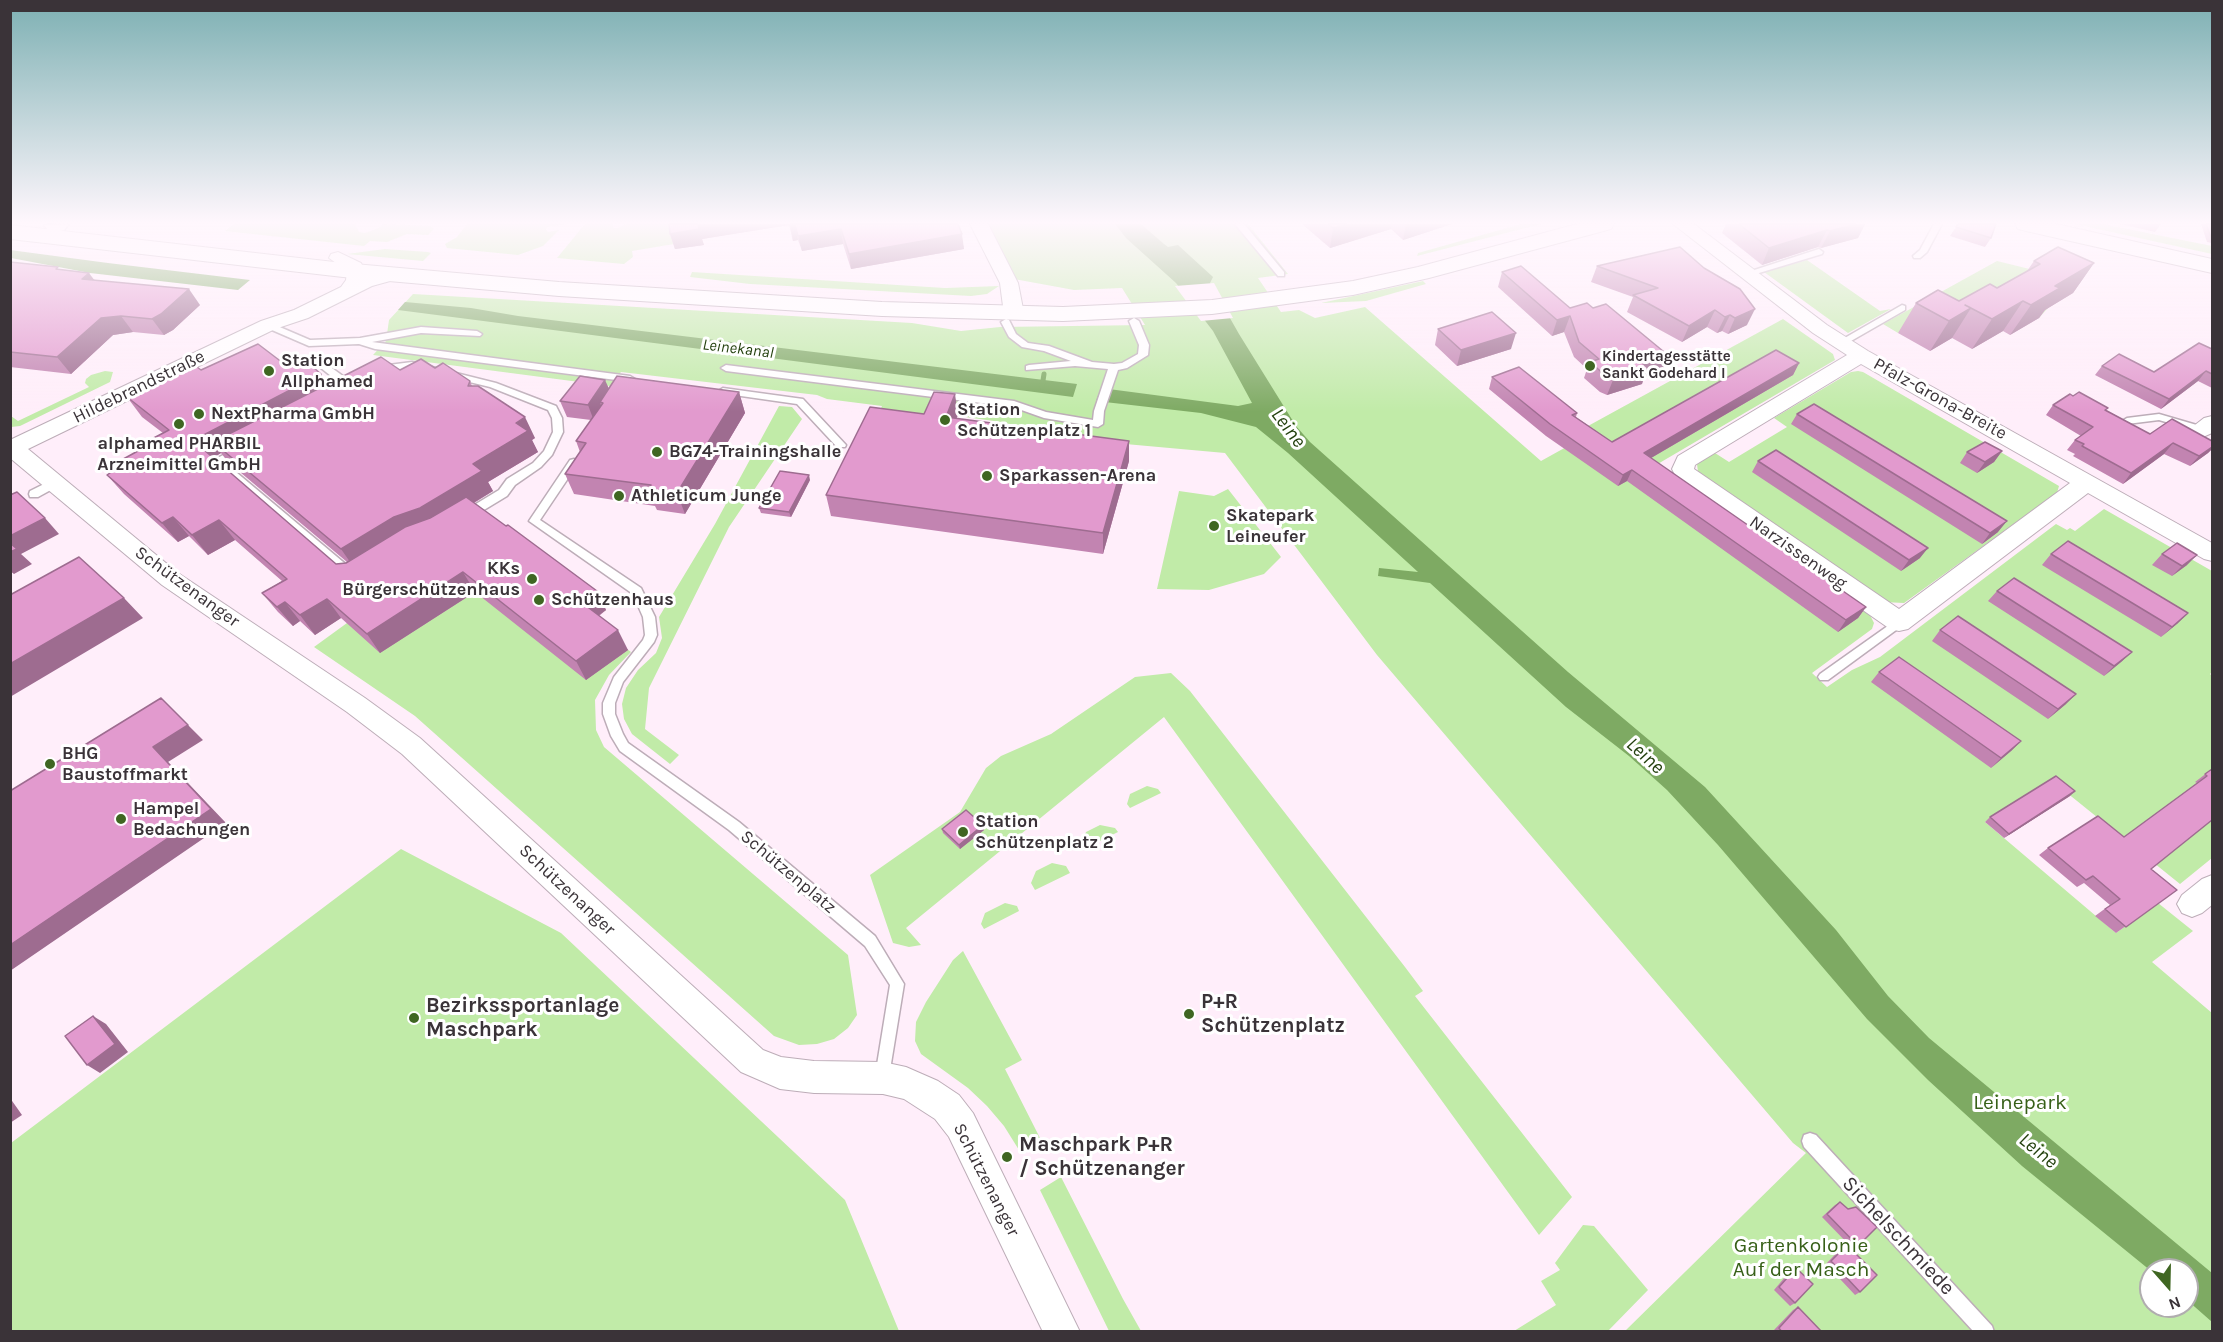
<!DOCTYPE html>
<meta charset="utf-8">
<style>
body{margin:0}
#map{position:relative;width:2223px;height:1342px;overflow:hidden;background:#ffeefa;font-family:Karla,sans-serif}
canvas{display:block}
.frame{position:absolute;inset:0;border:12px solid #3a3338;pointer-events:none}
.north{position:absolute;left:2139px;top:1258px;width:60px;height:60px;box-sizing:border-box;background:#fff;border:2px solid #b0adaf;border-radius:50%;rotate:160deg;font-size:16px;font-weight:700;line-height:24px;text-align:center;color:#3a3338}
.north::after{content:'';display:block;margin:auto;width:21px;height:27px;background:#3f6622;clip-path:polygon(50% 0,100% 100%,50% 72%,0 100%)}
</style>
<div id="map">
<canvas width="2223" height="1342"></canvas>
<div class="frame"></div>
<div class="north">N</div>
</div>
<script>
const ctx = document.querySelector('canvas').getContext('2d');
ctx.lineJoin = 'round';
function paint(path, color) { ctx.fillStyle = color; ctx.fill(path, 'evenodd'); }
const shape = rows => new Path2D(rows.map(r => 'M' + r).join(''));
function trace(path, color, width, dash) { ctx.strokeStyle = color; ctx.lineWidth = width; ctx.lineCap = dash ? 'butt' : 'round'; ctx.setLineDash(dash || []); ctx.stroke(path); }
function drawText(font, color, halo, rows, align = 'center') {
  ctx.font = font + ' Karla,sans-serif'; ctx.lineWidth = 6; ctx.setLineDash([]); ctx.textBaseline = 'middle'; ctx.strokeStyle = halo; ctx.fillStyle = color; for (const [text, x, y, turn = 0] of rows) {
    ctx.save(); ctx.translate(x, y); ctx.rotate((+turn || 0) * Math.PI / 180); ctx.textAlign = isNaN(turn) ? turn : align; if (halo) ctx.strokeText(text, 0, 0); ctx.fillText(text, 0, 0); ctx.restore();
  }
}
paint(shape([
 [234,224,355,224,359,232,365,233,379,228,383,224,431,226,434,229,428,235,407,234,387,242,370,241,364,246,225,231],
 [467,224,567,224,547,227,546,230,548,232,559,230,543,246,518,255,447,248,445,244,457,237],
 [585,224,612,224,614,228,618,228,626,224,671,224,674,244,632,251,633,257,624,264,557,258],
 [985,224,1248,224,1288,274,1258,278,1281,312,1299,310,1315,318,1365,307,1541,461,1586,436,1663,473,1870,615,1874,623,1872,629,1812,673,1827,687,1852,670,1880,657,2056,524,2067,530,2070,528,2075,531,2104,509,2212,571,2212,672,2210,674,2212,676,2212,858,2180,884,2051,780,1985,822,2116,933,2158,903,2193,931,2152,962,2212,1013,2212,1331,1625,1331,1806,1153,1793,1143,1377,655,1225,453,1070,439,1001,422,937,413,932,425,877,418,882,406,827,399,817,395,621,372,610,386,373,355,386,341,389,320,413,294,912,323,961,331,1000,327,1145,325,1122,288,1074,290,1014,279],
 [2151,1270,2187,1270,2187,1306,2151,1306],
 [1521,224,1541,224,1417,256,1418,253],
 [2075,224,2103,224,2212,246,2212,254],
 [385,249,428,252,431,253,423,261,347,254],
 [1807,260,1880,311,1891,309,1848,333,1764,272],
 [1997,261,2046,273,2048,308,2039,318,2007,302,1920,321,1898,333,1883,324],
 [692,272,945,288,999,286,987,294,971,296,750,284,690,277],
 [1423,281,1426,284,1366,301,1321,303],
 [1783,319,1833,354,1835,360,1656,465,1648,467,1588,426],
 [105,371,113,372,110,382,20,426,11,427,11,416,18,421,89,387,85,383,86,379,91,375],
 [1858,371,1863,372,2059,486,2057,493,1904,603,1883,602,1698,472,1697,464,1715,453,1729,462,1787,427,1774,418,1851,372],
 [779,406,792,407,802,419,729,527,649,688,645,729,679,755,670,764,632,734,624,719,622,704,626,688,638,670,656,653,662,638,659,617,715,524],
 [1228,489,1281,557,1264,574,1209,590,1157,589,1179,491,1214,496],
 [502,525,606,610,591,621,631,652,609,675,595,700,596,730,604,747,848,955,857,1015,848,1028,834,1039,817,1044,799,1045,774,1036,415,716,314,647,347,623],
 [1171,673,1190,691,1405,967,1423,991,1415,996,1572,1197,1539,1235,1164,717,906,928,921,945,909,947,893,943,870,875,960,812,986,768,1001,756,1051,734,1135,677],
 [1147,786,1158,789,1161,793,1130,808,1127,804,1130,794],
 [1100,825,1115,828,1118,832,1084,849,1081,845,1086,832],
 [401,849,561,933,845,1200,899,1331,11,1332,11,1143],
 [1052,863,1066,866,1070,873,1035,890,1031,883,1036,871],
 [1005,903,1017,906,1019,911,984,929,981,924,985,913],
 [963,951,1022,1060,1005,1069,1040,1138,1019,1150,1004,1126,987,1106,968,1088,921,1054,915,1041,916,1022,926,1002,953,960],
 [1061,1177,1123,1299,1141,1331,1109,1331,1040,1190],
 [1583,1225,1594,1226,1648,1290,1608,1331,1514,1331,1556,1305,1541,1281,1560,1270,1555,1263]
]), '#c1eba8');
paint(shape([
 [1115,224,1141,224,1164,244,1168,247,1178,245,1213,277,1210,283,1239,334,1296,426,1310,442,1568,672,1705,787,1836,930,1888,996,1929,1038,2212,1273,2212,1322,2187,1300,2187,1270,2151,1271,2022,1166,1928,1080,1867,1019,1718,845,1667,790,1629,756,1566,707,1430,583,1378,576,1379,568,1418,572,1288,453,1256,427,1201,413,1096,401,1101,388,1238,406,1252,403,1213,331,1176,283,1126,238],
 [10,250,108,263,250,280,238,290,90,273,11,258],
 [405,302,471,308,518,316,1077,384,1073,397,398,310]
]), '#7eaa63');
paint(shape([
 [1214,283,1233,318,1201,321,1175,286]
]), '#ffeefa');
trace(shape([
 [1042,387,1044,374]
]), '#7eaa63', 5);
const service = shape([
 [1235,224,1244,224,1284,272,1284,276,1278,276,1235,224],
 [1934,224,1942,224,1927,252,1920,258,1914,258,1913,256,1920,250,1934,224],
 [1819,249,1823,252,1822,254,1749,276,1743,276,1742,274,1819,249],
 [1902,305,1905,306,1905,310,1844,345,1838,345,1836,343,1902,305],
 [1134,318,1139,321,1149,345,1148,355,1127,368,1118,370,1104,411,1103,424,1098,427,1044,418,1013,407,726,371,721,368,726,365,1014,401,1046,412,1093,420,1094,411,1108,369,1075,366,1026,370,1026,366,1029,365,1071,361,1044,351,1022,347,1009,337,1001,322,1006,319,1009,320,1016,334,1028,343,1049,346,1092,362,1114,364,1122,363,1138,354,1139,345,1129,321,1134,318],
 [268,322,310,340,360,338,421,327,477,331,482,334,480,336,421,333,372,342,630,376,635,379,632,383,629,384,624,381,375,349,359,344,309,346,265,327,263,325,268,322],
 [314,355,347,379,373,367,412,362,496,383,556,406,562,418,563,432,552,455,541,467,515,485,507,496,441,536,416,545,358,581,350,581,212,461,335,395,341,384,311,360,309,358,314,355],
 [412,368,490,387,548,410,552,418,553,432,544,451,533,463,507,479,499,490,433,530,408,539,355,572,224,462,342,399,350,385,375,373,412,368],
 [723,388,803,399,846,445,845,447,837,447,797,404,720,393,718,391,723,388],
 [2159,414,2207,428,2208,430,2203,433,2159,420,2127,424,2122,421,2127,418,2159,414],
 [574,459,579,462,540,520,641,588,655,617,657,635,654,642,623,682,615,703,615,714,623,734,628,743,739,822,875,936,904,984,888,1082,883,1085,878,1082,875,1077,890,985,865,946,729,830,620,751,611,736,603,714,603,703,614,677,643,640,645,635,643,617,633,594,529,521,570,460,574,459],
 [54,479,59,483,58,486,38,497,30,497,29,494,30,491,54,479],
 [1899,618,1903,619,1905,622,1903,625,1828,680,1820,680,1818,677,1820,674,1899,618],
 [1810,1133,1816,1135,1992,1326,1994,1332,1974,1332,1804,1147,1802,1141,1804,1135,1810,1133]
]);
const minor = shape([
 [970,224,988,224,1018,283,1024,314,1021,318,1007,318,1004,314,1000,283,970,224],
 [1673,224,1694,224,1827,325,1868,351,2212,543,2212,561,2204,559,2088,493,1908,629,1899,631,1890,629,1679,482,1676,477,1672,469,1678,456,1847,355,1813,333,1673,224],
 [1861,364,2070,483,1899,609,1694,469,1695,465,1861,364],
 [338,252,361,263,365,271,365,276,394,268,401,270,403,274,401,278,372,286,308,318,275,329,28,449,178,573,365,698,420,738,763,1050,781,1057,814,1061,883,1062,906,1067,938,1081,959,1095,973,1113,1080,1332,1043,1332,949,1137,935,1119,904,1099,883,1094,814,1093,780,1089,741,1072,402,754,347,712,162,585,10,458,10,440,261,321,294,310,341,287,346,280,347,271,329,258,331,254,338,252],
 [2212,416,2212,433,2203,437,2195,435,2192,430,2195,425,2204,418,2212,416],
 [2212,875,2212,905,2202,913,2192,917,2182,913,2177,904,2182,895,2202,879,2212,875]
]);
const tertiary = shape([
 [1577,224,1614,224,1611,229,1429,278,1353,295,1212,314,1063,321,882,316,559,296,343,277,10,239,10,225,343,263,559,282,882,302,1063,307,1212,300,1353,281,1418,267,1577,224],
 [2015,224,2056,224,2212,259,2212,273,2026,231,2018,229,2015,224]
]);
const secondary = shape([
 [69,224,64,230,56,232,48,230,44,225,69,224]
]);
trace(service, '#bdadb8', 3);
trace(minor, '#bdadb8', 2);
trace(tertiary, '#bdadb8', 2);
trace(secondary, '#bdadb8', 3);
paint(service, '#fff');
paint(minor, '#fff');
paint(tertiary, '#fff');
paint(secondary, '#fff');
paint(shape([
 [669,224,958,224,964,249,851,269,843,244,802,251,798,240,793,241,789,225,702,239,704,245,675,249,670,234],
 [1302,224,1452,224,1403,240,1391,229,1330,248],
 [1726,224,1865,224,1858,238,1821,248,1818,247,1762,265,1722,233],
 [1958,224,1991,238,1985,247,1950,236],
 [2120,224,2161,224,2155,232],
 [2201,224,2212,224,2212,243,2207,242],
 [1680,247,1747,325,1728,334,1722,331,1717,333,1707,327,1682,342,1627,312,1633,297,1591,282,1597,266],
 [2034,261,2094,263,2073,293,2045,310,2039,318,2010,335,2003,331,1972,349,1952,338,1930,351,1898,333,1916,303,1959,301,1997,288,2027,271],
 [10,262,61,270,95,280,200,305,173,330,164,335,133,332,113,335,71,374,10,367],
 [1502,272,1570,308,1593,308,1669,356,1662,372,1644,377,1642,384,1607,395,1600,392,1584,378,1587,369,1574,357,1564,332,1552,336,1498,287],
 [1438,329,1511,349,1457,366,1435,345],
 [2212,349,2212,388,2198,381,2161,409,2095,375,2102,366,2154,372],
 [283,363,327,384,400,370,435,368,470,381,472,386,535,438,532,440,538,452,488,482,493,491,474,503,597,591,606,610,599,616,628,650,586,680,475,592,380,653,341,618,315,635,300,621,293,626,278,612,262,593,282,581,235,540,208,555,189,536,178,542,124,494,107,475,109,474,105,469,147,447,144,443,163,433,142,417,127,397,201,370],
 [221,453,228,462,347,562,346,563,336,564,213,458],
 [1799,363,1793,375,1651,458,1866,607,1858,618,1838,632,1627,481,1618,486,1546,436,1489,389,1492,377,1577,413,1576,417,1612,442],
 [739,392,745,413,685,514,657,510,655,506,574,494,565,474,580,452,576,441,591,420,567,417,560,401],
 [2053,405,2106,410,2150,434,2212,441,2212,449,2208,453,2190,466,2164,454,2123,484,2073,456,2075,454,2067,450,2075,440,2081,436,2046,415],
 [1797,414,1998,532,1982,544,1791,424],
 [958,415,956,418,1129,461,1103,554,831,516,826,495],
 [2002,451,1994,462,1977,473,1960,463,1967,452],
 [1758,461,1920,558,1901,571,1752,472],
 [810,480,791,517,761,513,759,508],
 [2051,554,2178,623,2161,637,2042,565],
 [2162,554,2187,565,2172,576,2152,565],
 [1997,591,2132,652,2121,662,2104,676,1988,601],
 [1940,630,2066,704,2048,719,1932,641],
 [1879,672,2021,741,2011,751,1991,768,1871,682],
 [2212,769,2151,869,2177,890,2116,933,2095,916,2110,905,2084,883,2077,887,2039,855,2048,848,2124,837,2197,783,2195,782],
 [2070,796,2004,838,1985,822,1990,817],
 [983,825,984,830,960,849,943,833,942,829],
 [1840,1202,1858,1246,1853,1249,1822,1217,1835,1205],
 [1847,1245,1860,1292,1855,1295,1826,1264,1842,1247],
 [1796,1268,1795,1303,1790,1306,1774,1290,1791,1270],
 [1798,1307,1822,1332,1775,1332,1774,1330,1793,1310]
]), '#c284b1');
paint(shape([
 [698,224,789,224,789,225,702,239,704,245,675,249,670,234],
 [1347,224,1392,224,1391,229,1330,248,1333,228],
 [1406,224,1452,224,1403,240],
 [1846,224,1865,224,1858,238,1821,248,1830,231],
 [790,225,795,225,798,240,793,241],
 [841,229,843,244,802,251,798,236],
 [1827,230,1818,247,1762,265,1769,248],
 [962,234,964,249,851,269,849,254],
 [2094,263,2073,293,2045,310,2039,318,2010,335,2031,305,2055,286],
 [89,273,101,289,82,279],
 [189,289,200,305,173,330,164,335,152,319],
 [2023,301,2003,331,1972,349,1992,319],
 [1971,308,1952,338,1930,351,1949,321],
 [1755,309,1747,325,1728,334,1735,318],
 [1715,310,1707,327,1682,342,1689,326],
 [1730,315,1722,331,1717,333,1725,317],
 [121,316,133,332,113,335,71,374,57,357,101,318],
 [1570,316,1564,332,1552,336,1557,320],
 [1516,333,1511,349,1457,366,1461,350],
 [1669,356,1662,372,1644,377,1642,384,1607,395,1613,380,1643,364],
 [1799,363,1793,375,1639,465,1644,453],
 [2206,371,2198,381,2161,409,2169,399],
 [321,374,333,394,213,442,221,453,211,459,196,443,196,439],
 [605,380,612,395,603,403,600,402,602,409,594,421,588,405],
 [739,392,745,413,685,514,677,493],
 [955,394,958,415,948,438,946,417],
 [525,417,535,438,532,440,538,452,488,482,493,491,432,528,355,569,341,549,516,423],
 [1129,441,1129,461,1103,554,1103,533],
 [2173,443,2164,454,2123,484,2131,473],
 [2212,447,2212,449,2208,453,2190,466,2199,456],
 [2002,451,1994,462,1977,473,1985,462],
 [1632,470,1627,481,1618,486,1623,475],
 [809,475,810,480,791,517,789,512],
 [173,517,189,536,178,542,162,523],
 [45,518,59,534,21,554,32,564,14,574,10,571,10,536],
 [219,520,235,540,208,555,192,535],
 [2007,521,1998,532,1982,544,1990,533],
 [1928,548,1920,558,1901,571,1909,560],
 [2197,555,2187,565,2172,576,2182,566],
 [463,572,475,592,380,653,367,634],
 [597,591,606,610,591,621,581,602],
 [124,598,143,618,10,697,10,664],
 [327,599,341,618,315,635,300,615],
 [285,602,300,621,293,626,277,607],
 [1866,607,1858,618,1838,632,1846,620],
 [2188,613,2178,623,2161,637,2172,627],
 [618,630,628,650,586,680,576,661],
 [2132,652,2121,662,2104,676,2114,666],
 [2076,694,2066,704,2048,719,2058,709],
 [188,725,203,740,168,762,226,823,10,971,10,945,153,747],
 [2021,741,2011,751,1991,768,2001,758],
 [2075,791,2070,796,2004,838,2009,834],
 [983,825,984,830,960,849,959,845],
 [93,1016,106,1024,128,1052,100,1073,87,1065],
 [10,1098,22,1115,10,1123]
]), '#9e6c90');
const building = shape([
 [669,224,698,224,699,229,670,234,669,224],
 [790,224,958,224,962,234,849,254,841,229,798,236,795,225,790,225,790,224],
 [1328,224,1347,224,1333,228,1328,224],
 [1739,224,1856,224,1830,231,1827,230,1769,248,1739,224],
 [1958,224,1996,224,1991,238,1956,227,1958,224],
 [2206,224,2212,224,2212,237,2211,237,2206,224],
 [1680,247,1704,268,1740,289,1755,309,1735,318,1730,315,1725,317,1715,310,1689,326,1633,295,1658,288,1597,266,1680,247],
 [2058,247,2094,263,2055,286,2060,288,2031,305,2023,301,1992,319,1965,305,1971,308,1949,321,1916,303,1938,290,1959,301,1990,284,1997,288,2040,264,2034,261,2058,247],
 [10,262,58,267,56,269,89,273,82,279,189,289,161,314,152,319,121,316,101,318,57,357,10,352,10,262],
 [1521,266,1570,308,1587,303,1593,308,1606,304,1669,356,1643,364,1648,368,1613,380,1606,376,1590,362,1599,359,1579,342,1570,316,1557,320,1502,272,1521,266],
 [1492,312,1516,333,1461,350,1438,329,1492,312],
 [2199,343,2212,349,2212,374,2206,371,2169,399,2102,366,2119,354,2154,372,2199,343],
 [258,344,283,363,299,355,321,374,196,439,196,443,336,564,346,563,405,527,430,518,466,497,506,526,508,525,597,591,581,602,618,630,576,661,463,572,367,634,327,599,300,615,285,602,277,607,262,593,287,579,219,520,192,535,173,517,162,523,107,475,110,473,105,469,147,446,144,443,169,430,127,397,193,364,201,370,258,344],
 [1776,350,1799,363,1644,453,1866,607,1846,620,1632,470,1623,475,1550,424,1492,377,1519,367,1577,413,1572,415,1612,442,1776,350],
 [381,357,400,370,421,359,435,368,443,363,470,381,468,386,478,386,525,417,516,423,528,431,473,464,482,471,420,508,394,517,341,549,213,442,381,357],
 [580,376,605,380,588,405,560,401,580,376],
 [617,376,739,392,677,493,649,489,651,485,565,474,586,443,576,441,603,403,600,402,617,376],
 [934,392,955,394,946,417,1129,441,1103,533,826,495,870,407,924,414,934,392],
 [2079,392,2108,408,2105,410,2150,434,2172,419,2212,441,2212,447,2199,456,2173,443,2131,473,2082,446,2084,444,2075,440,2093,427,2053,405,2070,394,2073,396,2079,392],
 [1814,404,2007,521,1990,533,1797,414,1814,404],
 [1985,442,2002,451,1985,462,1967,452,1985,442],
 [1776,450,1928,548,1909,560,1758,461,1776,450],
 [780,471,809,475,789,512,759,508,780,471],
 [17,492,45,518,10,536,10,495,17,492],
 [2068,541,2188,613,2172,627,2051,554,2068,541],
 [10,543,17,549,10,552,10,543],
 [2177,543,2197,555,2182,566,2162,554,2177,543],
 [79,557,124,598,10,664,10,595,79,557],
 [2014,578,2132,652,2114,666,1997,591,2014,578],
 [1958,616,2076,694,2058,709,1940,630,1958,616],
 [1899,657,2021,741,2001,758,1879,672,1899,657],
 [161,698,188,725,153,747,211,809,10,945,10,791,161,698],
 [2212,769,2212,820,2151,869,2177,890,2126,927,2105,909,2120,899,2093,876,2086,880,2048,848,2098,816,2124,837,2207,776,2205,774,2212,769],
 [2056,776,2075,791,2009,834,1990,817,2056,776],
 [966,810,983,825,959,845,942,829,966,810],
 [93,1016,115,1044,87,1065,65,1036,93,1016],
 [1840,1202,1848,1209,1856,1207,1877,1227,1858,1246,1827,1214,1840,1202],
 [1847,1245,1877,1275,1860,1292,1831,1261,1847,1245],
 [1796,1268,1813,1284,1795,1303,1779,1287,1796,1268],
 [1798,1307,1822,1332,1782,1332,1779,1328,1798,1307]
]);
paint(building, '#e29ace');
trace(building, '#9e6c90', 1.5);
const sky = ctx.createLinearGradient(0, 0, 0, 412);
sky.addColorStop(0, '#7db0b3');
sky.addColorStop(0.54, '#fff7fd');
sky.addColorStop(1, '#fff7fd00');
ctx.fillStyle = sky;
ctx.fillRect(0, 0, 2223, 412);
for (const [x, y, r, color] of [
 [1590,366,6,"#3f6622"],
 [269,371,6,"#3f6622"],
 [199,414,6,"#3f6622"],
 [945,420,6,"#3f6622"],
 [179,424,6,"#3f6622"],
 [657,452,6,"#3f6622"],
 [987,476,6,"#3f6622"],
 [619,496,6,"#3f6622"],
 [1214,526,6,"#3f6622"],
 [532,579,6,"#3f6622"],
 [539,600,6,"#3f6622"],
 [50,764,6,"#3f6622"],
 [121,819,6,"#3f6622"],
 [963,832,6,"#3f6622"],
 [1189,1014,6,"#3f6622"],
 [414,1018,6,"#3f6622"],
 [1007,1157,6,"#3f6622"]
]) { const dot = new Path2D(); dot.arc(x, y, r, 0, 2 * Math.PI); ctx.fillStyle = color; ctx.fill(dot); trace(dot, '#fff', 2); }
drawText('bold 15px', '#3a3338', '#fff', [
 ["Kindertagesstätte",1602,357],
 ["Sankt Godehard I",1602,374]
], 'left');
drawText('italic 16px', '#24410f', '#fff', [
 ["Leinekanal",738,349,7]
]);
drawText('bold 18px', '#3a3338', '#fff', [
 ["Station",281,361],
 ["Allphamed",281,382],
 ["Station",957,410],
 ["Schützenplatz 1",957,431],
 ["NextPharma GmbH",211,414],
 ["alphamed PHARBIL",179,444,"center"],
 ["Arzneimittel GmbH",179,465,"center"],
 ["BG74-Trainingshalle",669,452],
 ["Sparkassen-Arena",999,476],
 ["Athleticum Junge",631,496],
 ["Skatepark",1226,516],
 ["Leineufer",1226,537],
 ["KKs",520,569,"right"],
 ["Bürgerschützenhaus",520,590,"right"],
 ["Schützenhaus",551,600],
 ["BHG",62,754],
 ["Baustoffmarkt",62,775],
 ["Hampel",133,809],
 ["Bedachungen",133,830],
 ["Station",975,822],
 ["Schützenplatz 2",975,843]
], 'left');
drawText('18px', '#3a3338', '#fff', [
 ["Hildebrandstraße",139,387,-26],
 ["Pfalz-Grona-Breite",1940,399,29],
 ["Narzissenweg",1798,553,35],
 ["Schützenanger",187,587,36],
 ["Schützenplatz",788,872,40],
 ["Schützenanger",567,890,43],
 ["Schützenanger",986,1180,63]
]);
drawText('italic 20px', '#24410f', '#fff', [
 ["Leine",1288,428,53],
 ["Leine",1645,756,42],
 ["Leine",2038,1151,39]
]);
drawText('bold 21px', '#3a3338', '#fff', [
 ["P+R",1201,1002],
 ["Schützenplatz",1201,1026],
 ["Bezirkssportanlage",426,1006],
 ["Maschpark",426,1030],
 ["Maschpark P+R",1019,1145],
 ["/ Schützenanger",1019,1169]
], 'left');
drawText('21px', '#376018', '#fff', [
 ["Leinepark",2020,1103],
 ["Gartenkolonie",1801,1246],
 ["Auf der Masch",1801,1270]
]);
drawText('21px', '#3a3338', '#fff', [
 ["Sichelschmiede",1898,1236,47]
]);
</script>
